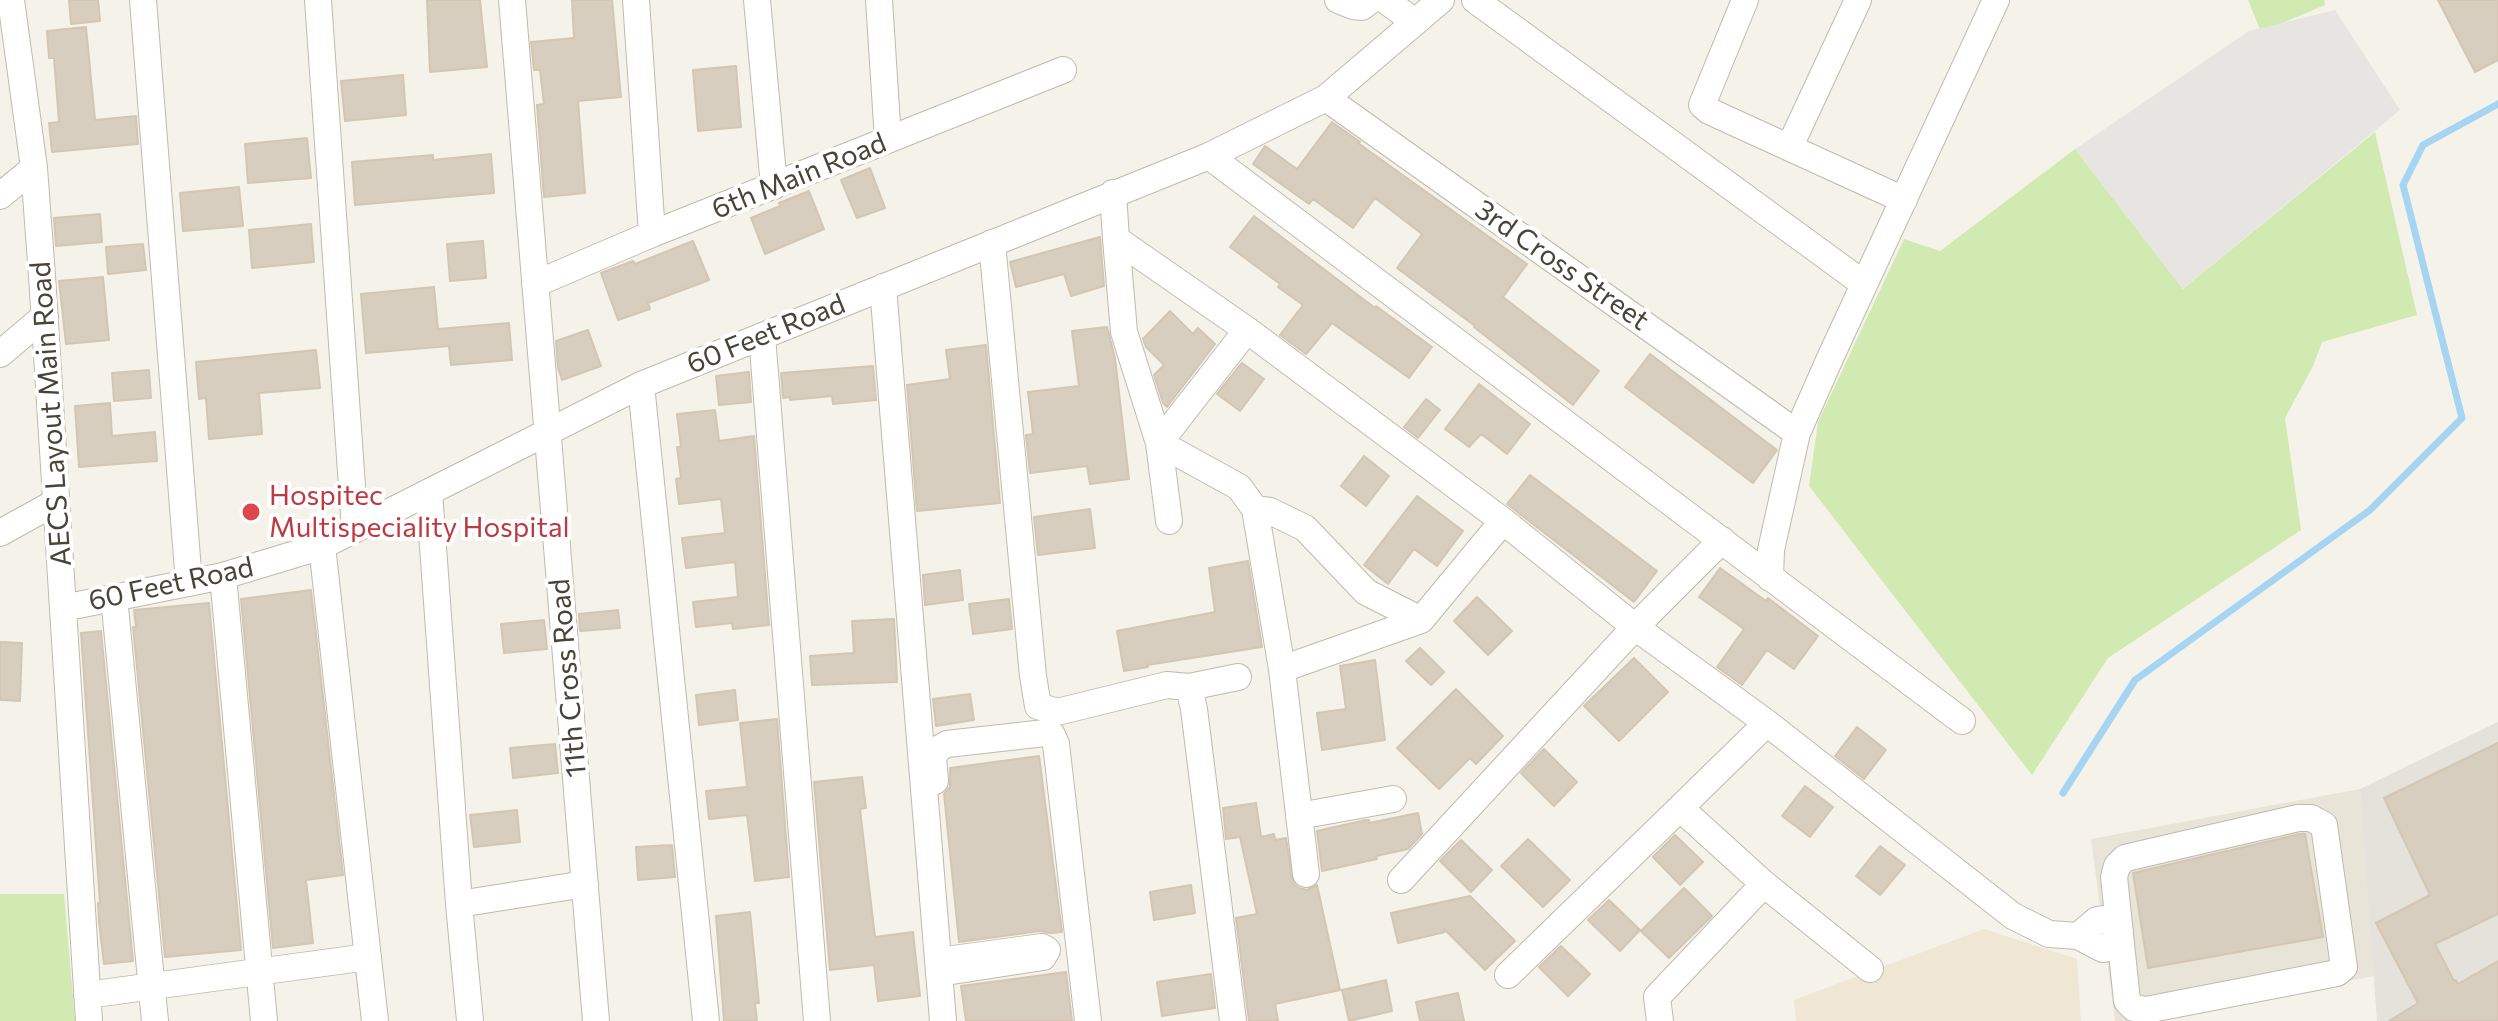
<!DOCTYPE html>
<style>
body{margin:0}
canvas{display:block;background:#f5f2ea}
</style>
<canvas width="2498" height="1021"></canvas>
<script>
const ctx = document.querySelector('canvas').getContext('2d');
ctx.lineJoin = 'round';
function paint(path, color) { ctx.fillStyle = color; ctx.fill(path, 'evenodd'); }
const shape = rows => new Path2D(rows.map(r => 'M' + r).join(''));
function trace(path, color, width, dash) { ctx.strokeStyle = color; ctx.lineWidth = width; ctx.lineCap = dash ? 'butt' : 'round'; ctx.setLineDash(dash || []); ctx.stroke(path); }
function drawText(font, color, halo, rows, align = 'center') {
  ctx.font = font + ' Commissioner,sans-serif'; ctx.lineWidth = 8; ctx.setLineDash([]); ctx.textBaseline = 'middle'; ctx.strokeStyle = halo; ctx.fillStyle = color; for (const [text, x, y, turn = 0] of rows) {
    ctx.save(); ctx.translate(x, y); ctx.rotate((+turn || 0) * Math.PI / 180); ctx.textAlign = isNaN(turn) ? turn : align; if (halo) ctx.strokeText(text, 0, 0); ctx.fillText(text, 0, 0); ctx.restore();
  }
}
paint(shape([
 [2360,789,2374,976,2126,1021,2115,1021,2091,839]
]), '#e9e4d8');
paint(shape([
 [2498,722,2498,1021,2377,1021,2360,789]
]), '#e5e1db');
paint(shape([
 [1984,929,2077,959,2081,1021,1796,1021,1794,1000]
]), '#efe7d4');
paint(shape([
 [2248,0,2324,0,2325,5,2261,32],
 [2375,132,2417,315,2322,342,2313,366,2285,418,2301,530,2108,658,2032,775,1809,486,1818,422,1904,239,1940,251,2075,149,2183,289],
 [0,894,64,894,75,1021,0,1021]
]), '#d1eab2');
paint(shape([
 [2335,10,2400,110,2183,289,2075,149,2249,31]
]), '#e7e5e2');
trace(shape([
 [2063,793,2135,680,2370,510,2462,418,2403,185,2423,145,2498,104]
]), '#a6d4f3', 7);
const building = shape([
 [69,0,98,0,100,21,71,24,69,0],
 [427,0,480,0,487,67,430,72,427,0],
 [572,0,612,0,621,97,578,101,585,193,544,197,537,105,544,104,540,70,534,70,531,42,574,38,572,0],
 [2438,0,2498,0,2498,60,2475,72,2438,0],
 [86,27,95,120,136,116,138,144,52,152,49,123,59,122,54,58,49,58,47,31,86,27],
 [736,66,741,127,698,131,693,70,736,66],
 [403,75,406,115,345,121,341,81,403,75],
 [1332,122,1360,142,1358,143,1527,264,1503,297,1599,371,1573,405,1474,327,1475,326,1397,268,1422,234,1375,198,1353,228,1313,199,1309,204,1253,164,1265,146,1297,169,1332,122],
 [307,138,311,178,248,183,245,144,307,138],
 [491,154,494,193,355,205,352,162,433,155,433,160,491,154],
 [870,168,885,208,857,218,841,180,870,168],
 [239,187,243,226,183,231,180,193,239,187],
 [809,191,824,229,765,254,751,218,780,206,779,203,809,191],
 [100,214,102,242,56,246,54,218,100,214],
 [1254,216,1375,308,1376,306,1432,347,1409,378,1332,323,1306,354,1280,335,1303,305,1278,287,1280,284,1230,247,1254,216],
 [311,224,314,262,252,268,249,230,311,224],
 [1100,237,1104,286,1071,296,1064,274,1016,287,1010,262,1100,237],
 [483,241,486,278,450,281,447,244,483,241],
 [693,241,709,280,648,303,650,309,618,320,601,273,633,261,635,264,693,241],
 [143,244,146,270,108,274,106,247,143,244],
 [103,277,109,340,66,344,59,281,103,277],
 [434,287,438,329,509,323,512,360,451,365,449,346,366,353,361,294,434,287],
 [1170,311,1193,334,1198,328,1215,344,1167,407,1163,403,1154,375,1164,365,1146,347,1143,339,1170,311],
 [1107,327,1115,358,1129,479,1090,484,1087,466,1030,473,1026,435,1033,434,1028,392,1079,386,1072,331,1107,327],
 [588,330,601,366,562,380,558,368,556,341,588,330],
 [986,345,1000,503,917,511,907,385,950,379,946,350,986,345],
 [316,350,320,388,259,393,262,434,209,439,206,398,199,399,196,362,316,350],
 [1650,354,1777,450,1753,483,1625,387,1650,354],
 [1242,363,1264,379,1240,411,1217,394,1242,363],
 [873,366,876,400,833,404,832,396,790,400,790,397,783,398,781,373,873,366],
 [149,370,151,398,114,401,112,373,149,370],
 [749,372,751,402,719,405,716,376,749,372],
 [1479,384,1530,424,1507,454,1481,434,1469,447,1445,429,1479,384],
 [1426,399,1440,410,1418,438,1404,427,1426,399],
 [110,403,112,436,155,432,157,461,79,467,75,406,110,403],
 [715,410,719,441,754,436,769,625,733,629,732,623,696,627,693,602,738,597,735,562,686,568,682,538,725,533,721,499,679,504,676,479,681,478,677,447,681,447,677,414,715,410],
 [1364,456,1389,476,1366,506,1341,486,1364,456],
 [1530,475,1657,571,1634,602,1507,504,1530,475],
 [1417,496,1463,531,1437,566,1414,549,1388,584,1364,565,1417,496],
 [1090,509,1095,548,1038,555,1034,517,1090,509],
 [1248,561,1262,647,1147,665,1148,667,1124,671,1117,631,1215,612,1209,568,1248,561],
 [1720,568,1766,601,1768,598,1818,636,1794,669,1767,650,1742,685,1717,667,1744,629,1699,597,1720,568],
 [960,570,963,600,925,605,923,575,960,570],
 [311,590,343,875,306,880,313,943,273,948,241,599,311,590],
 [1477,597,1512,631,1488,655,1454,621,1477,597],
 [1009,599,1012,629,973,634,969,604,1009,599],
 [209,603,241,950,165,957,133,627,136,627,134,610,209,603],
 [618,610,620,628,580,631,579,614,618,610],
 [894,619,897,682,812,685,810,656,854,653,852,621,894,619],
 [544,620,547,649,504,653,501,624,544,620],
 [101,631,133,961,104,964,99,922,98,903,100,903,81,633,101,631],
 [0,642,22,643,20,701,0,700,0,642],
 [1420,648,1444,672,1431,685,1406,661,1420,648],
 [1634,658,1668,692,1619,741,1584,706,1634,658],
 [1375,660,1385,740,1322,750,1317,713,1346,709,1340,666,1375,660],
 [1456,689,1503,736,1476,764,1470,758,1439,789,1397,748,1456,689],
 [735,690,738,720,699,725,696,695,735,690],
 [970,694,974,720,936,726,933,699,970,694],
 [777,719,789,877,755,881,747,815,709,819,706,791,747,787,740,723,777,719],
 [1857,727,1886,750,1864,779,1835,756,1857,727],
 [2498,743,2498,914,2435,944,2454,981,2456,980,2458,984,2498,961,2498,1021,2389,1021,2418,1003,2376,923,2430,895,2384,798,2498,743],
 [555,744,558,773,513,778,510,748,555,744],
 [1544,749,1577,782,1554,806,1521,773,1544,749],
 [1039,756,1062,932,1050,933,1040,931,959,942,944,794,950,787,950,768,1039,756],
 [862,777,866,808,860,809,875,937,913,932,920,996,878,1001,874,965,830,970,814,782,862,777],
 [1805,786,1833,807,1810,837,1782,816,1805,786],
 [1256,803,1261,837,1274,834,1275,840,1286,838,1293,883,1299,888,1307,890,1317,885,1340,990,1275,1004,1278,1021,1249,1021,1236,918,1257,914,1240,837,1226,839,1223,808,1256,803],
 [517,810,520,842,474,847,470,815,517,810],
 [1418,813,1422,834,1408,849,1376,856,1377,859,1322,871,1317,831,1366,820,1369,820,1369,823,1418,813],
 [2300,834,2305,834,2323,937,2148,968,2133,873,2300,834],
 [1675,835,1703,862,1680,885,1653,857,1675,835],
 [1528,839,1570,880,1543,907,1501,866,1528,839],
 [1461,840,1492,870,1471,892,1440,861,1461,840],
 [672,845,675,877,638,880,636,847,672,845],
 [1880,846,1905,865,1880,895,1856,876,1880,846],
 [1191,885,1195,913,1154,920,1150,892,1191,885],
 [1684,888,1712,916,1669,958,1641,931,1684,888],
 [1470,896,1515,941,1485,970,1444,929,1445,932,1398,943,1391,913,1470,896],
 [1609,900,1640,930,1620,951,1588,920,1609,900],
 [750,912,759,1003,755,1003,757,1021,724,1021,716,916,750,912],
 [1561,946,1590,974,1568,996,1539,967,1561,946],
 [1066,972,1072,1021,966,1021,961,986,1066,972],
 [1211,974,1215,1008,1162,1016,1157,982,1211,974],
 [1386,980,1392,1011,1349,1021,1342,990,1386,980],
 [1458,993,1464,1021,1420,1021,1416,1002,1458,993]
]);
paint(building, '#d7cebf');
trace(building, '#d3c6b2', 2);
const minor = shape([
 [11,0,34,168,42,276,89,1021],
 [143,0,189,583],
 [318,0,355,529],
 [512,0,596,1021],
 [636,0,652,234],
 [757,0,774,186],
 [879,0,888,140],
 [1338,0,1353,6,1362,7,1371,0],
 [1385,0,1415,22],
 [1475,0,1864,284],
 [1745,0,1702,105,1709,111,1904,200],
 [1326,98,1797,433],
 [1790,146,1858,0],
 [1209,156,1962,721],
 [1113,193,1116,239,1247,330,1503,521,1635,627,1767,723,2013,916,2049,934,2078,936,2103,949,2112,947,2120,932],
 [0,196,34,168],
 [1116,239,1124,332,1159,443,1169,521],
 [992,243,1033,676,1038,706,1057,712,1167,685,1189,687,1194,709,1233,1021],
 [535,284,652,234,1063,70],
 [883,287,943,1021],
 [762,336,817,1021],
 [0,354,45,316],
 [641,385,706,1021],
 [1159,443,1239,487,1255,509,1270,511,1305,528,1366,592,1421,620,1503,521],
 [1159,443,1247,330],
 [429,492,459,904,470,1021],
 [1255,509,1282,669,1306,874],
 [0,533,56,502],
 [322,546,375,1021],
 [223,576,264,1021],
 [1770,578,1771,550,1797,433,1831,356,1996,0],
 [114,597,155,1021],
 [63,608,223,576,322,546,641,385,1209,156,1326,98,1441,0],
 [1282,669,1421,620],
 [1189,687,1238,677],
 [935,781,933,758,938,749,947,744,1045,733,1052,735,1056,744,1088,1021],
 [1299,816,1393,799],
 [2298,818,2311,818,2324,825,2344,967,2337,973,2146,1010,2134,1008,2127,1001,2114,877,2117,866,2125,858,2298,818],
 [1401,880,1635,627,1722,540],
 [1764,884,1870,969],
 [459,904,585,884],
 [2078,936,2097,920,2106,919,2120,932],
 [938,961,1042,947,1047,950,1043,957,939,973],
 [1508,975,1680,808],
 [87,995,368,957],
 [1660,1021,1657,997,1764,884,1680,808,1767,723]
]);
trace(minor, '#c1baac', 28);
trace(minor, '#fff', 26);
for (const [x, y, r, color] of [
 [251,512,10,"#e0444e"]
]) { const dot = new Path2D(); dot.arc(x, y, r, 0, 2 * Math.PI); ctx.fillStyle = color; ctx.fill(dot); trace(dot, '#fff', 3); }
drawText('28px', '#4a4338', '#fff', [
 ["6th Main Road",799,176,-22],
 ["3rd Cross Street",1562,265,35],
 ["60 Feet Road",766,334,-22],
 ["AECS Layout Main Road",51,414,-94],
 ["60 Feet Road",171,584,-12],
 ["11th Cross Road",568,678,-95]
]);
drawText('28px', '#be3a42', '#fff', [
 ["Hospitec",269,496],
 ["Multispeciality Hospital",269,528]
], 'left');
</script>
